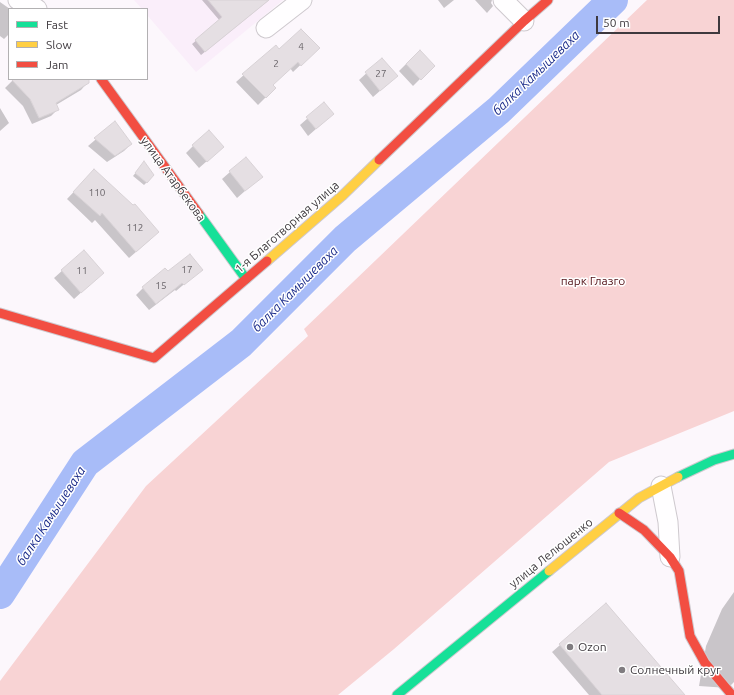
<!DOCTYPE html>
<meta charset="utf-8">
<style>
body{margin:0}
#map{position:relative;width:734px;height:695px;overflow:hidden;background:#fcf7fc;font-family:Ubuntu,sans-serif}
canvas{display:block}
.legend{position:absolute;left:8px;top:8px;width:140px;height:72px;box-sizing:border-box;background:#fff;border:1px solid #b2b0b2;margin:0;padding:5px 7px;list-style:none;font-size:12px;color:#3e393e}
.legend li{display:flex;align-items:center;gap:8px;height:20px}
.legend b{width:20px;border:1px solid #b2b0b2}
.scale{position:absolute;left:596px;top:16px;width:124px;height:18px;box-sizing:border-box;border:2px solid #3e393e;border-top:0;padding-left:5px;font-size:12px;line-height:14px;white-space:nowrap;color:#3e393e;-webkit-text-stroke:3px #fff;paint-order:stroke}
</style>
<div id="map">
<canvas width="734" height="695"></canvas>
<ul class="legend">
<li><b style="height:5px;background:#16e098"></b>Fast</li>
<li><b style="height:5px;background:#ffcf43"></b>Slow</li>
<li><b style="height:5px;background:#f24e42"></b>Jam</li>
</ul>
<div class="scale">50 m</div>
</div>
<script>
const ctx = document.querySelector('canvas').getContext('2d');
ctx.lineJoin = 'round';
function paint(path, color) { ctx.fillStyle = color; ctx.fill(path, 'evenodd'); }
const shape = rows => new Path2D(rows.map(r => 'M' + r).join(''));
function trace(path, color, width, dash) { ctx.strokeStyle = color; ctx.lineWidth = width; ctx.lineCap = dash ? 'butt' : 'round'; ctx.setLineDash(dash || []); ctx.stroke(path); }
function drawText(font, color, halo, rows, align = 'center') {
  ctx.font = font + ' Ubuntu,sans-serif'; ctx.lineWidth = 3; ctx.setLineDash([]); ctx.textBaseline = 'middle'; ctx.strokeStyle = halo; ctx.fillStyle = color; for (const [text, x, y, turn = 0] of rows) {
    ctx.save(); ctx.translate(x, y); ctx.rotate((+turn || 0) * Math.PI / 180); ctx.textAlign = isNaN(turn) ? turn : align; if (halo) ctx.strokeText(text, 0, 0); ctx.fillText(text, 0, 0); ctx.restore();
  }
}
paint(shape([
 [134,0,283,0,196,72,147,15,147,9,142,9]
]), '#faeefa');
paint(shape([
 [647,0,734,0,734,411,609,462,394,649,338,695,0,695,0,681,146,486,308,336,304,329]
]), '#f8d3d4');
paint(shape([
 [202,0,269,0,201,55,192,44,220,21],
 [438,0,454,0,444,8],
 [475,0,492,0,491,3,493,6,487,13],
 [0,2,10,9,9,9,9,34,4,39,0,36],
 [275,47,279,51,311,55,293,72,290,68,272,85,275,88,258,105,236,82],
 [382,59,389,83,373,97,359,80],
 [406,64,433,66,413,86,399,71],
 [14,79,88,79,88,82,81,90,56,105,58,109,51,116,32,124,23,106,5,88],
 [324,104,333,114,308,136,300,125],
 [0,108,9,123,0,131],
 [115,123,131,144,124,151,107,162,88,146],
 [193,146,215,154,199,168,186,153],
 [246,158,261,177,237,198,222,179],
 [141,166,147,182,144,185,133,176],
 [87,178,151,239,129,258,95,220,92,223,67,199],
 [84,251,95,280,74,299,54,278],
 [201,270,176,291,175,290,149,310,136,295,143,288,168,273],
 [734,592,734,682,728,688,699,686,706,646,722,609],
 [606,605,684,695,589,695,552,652]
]), '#0003');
trace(shape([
 [0,594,85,463,241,343,345,239,499,110,613,0]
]), '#a8bcf8', 30);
const building = shape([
 [208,0,269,0,205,52,195,40,222,17,208,0],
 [301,29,320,48,301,66,298,62,273,85,276,88,266,98,242,74,276,45,279,49,301,29],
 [420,50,435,66,421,80,406,64,420,50],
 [382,58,398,76,380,91,365,72,382,58],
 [11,79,89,79,89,83,56,103,59,110,39,118,30,99,11,79],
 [324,102,334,114,316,129,306,117,324,102],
 [115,121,132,144,115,156,94,138,115,121],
 [209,130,224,147,207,162,192,145,209,130],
 [246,157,263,177,245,191,229,171,246,157],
 [144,161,154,175,147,183,135,173,144,161],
 [94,169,133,205,135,204,159,232,136,252,102,213,100,216,73,192,94,169],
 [84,250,104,273,81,293,61,270,84,250],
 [190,254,203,270,184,285,182,283,156,304,142,287,165,268,168,271,190,254],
 [606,603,685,695,602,695,559,644,606,603]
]);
paint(building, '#e5dfe3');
trace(building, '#d8d2d6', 1);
const street = shape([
 [18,0,37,9],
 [503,0,524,21],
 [266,28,302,0],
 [661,486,668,522,670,557]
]);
const fast = shape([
 [199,214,246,279],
 [678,477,714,460,734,454],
 [397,695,549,571]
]);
const slow = shape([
 [267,261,343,195,379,160],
 [549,571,639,498,678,477]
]);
const jam = shape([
 [101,79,199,214],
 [379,160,524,21,548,0],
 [0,313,154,358,267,261],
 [619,513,644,530,670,557,679,571,690,636,705,663,732,695]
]);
trace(street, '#cec9ce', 21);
trace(fast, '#cec9ce', 11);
trace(slow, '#cec9ce', 11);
trace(jam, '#cec9ce', 11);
trace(street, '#fffeff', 19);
trace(fast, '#16e098', 9);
trace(slow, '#ffcf43', 9);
trace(jam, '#f24e42', 9);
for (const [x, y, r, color] of [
 [570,647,4,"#807c80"],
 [622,670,4,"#807c80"]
]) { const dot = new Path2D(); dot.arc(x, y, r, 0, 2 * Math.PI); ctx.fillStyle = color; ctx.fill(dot); trace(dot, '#fff', 1.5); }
drawText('10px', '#686368', null, [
 ["4",301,47],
 ["2",276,64],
 ["27",381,74],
 ["110",97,193],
 ["112",135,228],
 ["17",187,270],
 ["11",82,271],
 ["15",161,286]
]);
drawText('12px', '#3e393e', '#fff', [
 ["улица Атарбекова",173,179,54],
 ["1-я Благотворная улица",287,227,-41],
 ["улица Лелюшенко",551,553,-39]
]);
drawText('12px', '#521117', '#fff', [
 ["парк Глазго",593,281]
]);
drawText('12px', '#3e393e', '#fff', [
 ["Ozon",578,647],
 ["Солнечный круг",630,670]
], 'left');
drawText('italic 13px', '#1b2c8b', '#fff', [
 ["балка Камышеваха",536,73,-44],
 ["балка Камышеваха",295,289,-45],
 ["балка Камышеваха",51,516,-57]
]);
</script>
